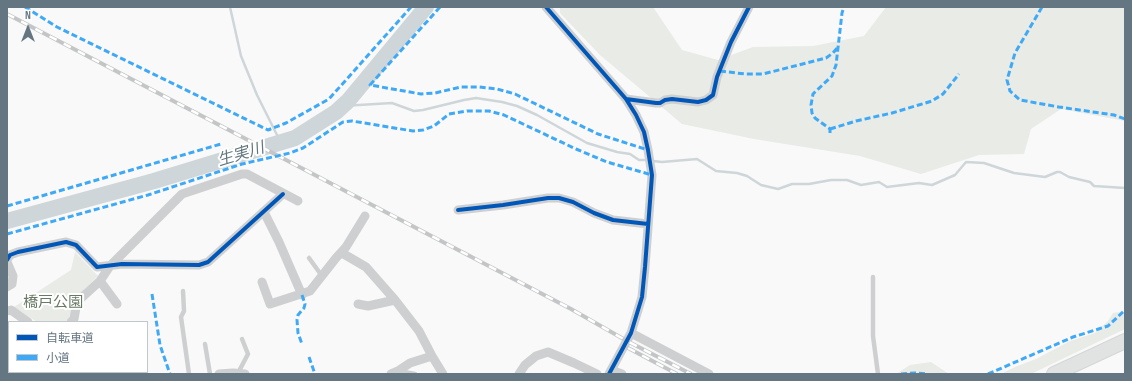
<!DOCTYPE html>
<meta charset="utf-8">
<style>
body{margin:0}
#map{position:relative;width:1132px;height:381px;overflow:hidden;background:#f9f9f9;font-family:"Sofia Sans Condensed","Noto Sans JP",sans-serif}
canvas{display:block}
.frame{position:absolute;inset:0;border:8px solid #657683;pointer-events:none}
.legend{position:absolute;left:8px;top:321px;width:140px;height:52px;box-sizing:border-box;background:#fff;border:1px solid #c1c8cd;margin:0;padding:5px 7px;list-style:none;font-size:12px;color:#657683}
.legend li{display:flex;align-items:center;gap:8px;height:20px}
.legend b{width:20px;border:1px solid #c1c8cd}
.north{position:absolute;left:8px;top:8px;width:40px;height:40px;-webkit-text-stroke:3px #fff;paint-order:stroke;rotate:0deg;font-size:11px;font-weight:700;line-height:16px;text-align:center;color:#657683}
.north::after{content:'';display:block;margin:auto;width:14px;height:18px;background:#657683;clip-path:polygon(50% 0,100% 100%,50% 72%,0 100%)}
</style>
<div id="map">
<canvas width="1132" height="381"></canvas>
<div class="frame"></div>
<ul class="legend">
<li><b style="height:5px;background:#0057b8"></b>自転車道</li>
<li><b style="height:5px;background:#3fa9f5"></b>小道</li>
</ul>
<div class="north">N</div>
</div>
<script>
const ctx = document.querySelector('canvas').getContext('2d');
ctx.lineJoin = 'round';
function paint(path, color) { ctx.fillStyle = color; ctx.fill(path, 'evenodd'); }
const shape = rows => new Path2D(rows.map(r => 'M' + r).join(''));
function trace(path, color, width, dash) { ctx.strokeStyle = color; ctx.lineWidth = width; ctx.lineCap = dash ? 'butt' : 'round'; ctx.setLineDash(dash || []); ctx.stroke(path); }
function drawText(font, color, halo, rows, align = 'center') {
  ctx.font = font + ' "Sofia Sans Condensed","Noto Sans JP",sans-serif'; ctx.lineWidth = 4; ctx.setLineDash([]); ctx.textBaseline = 'middle'; ctx.strokeStyle = halo; ctx.fillStyle = color; for (const [text, x, y, turn = 0] of rows) {
    ctx.save(); ctx.translate(x, y); ctx.rotate((+turn || 0) * Math.PI / 180); ctx.textAlign = isNaN(turn) ? turn : align; if (halo) ctx.strokeText(text, 0, 0); ctx.fillText(text, 0, 0); ctx.restore();
  }
}
paint(shape([
 [560,7,653,7,682,50,718,60,753,47,813,46,864,36,886,7,1125,7,1125,121,1061,109,1031,129,1024,154,979,155,921,174,860,156,754,139,682,124,600,55,560,13],
 [75,252,98,276,73,301,71,316,65,322,37,322,14,307,71,270],
 [1119,312,1125,315,1125,329,1031,374,1001,374,1015,367,1036,359,1070,341,1095,333,1108,321,1113,313],
 [931,362,949,374,896,374,910,365]
]), '#e8ebe6');
trace(shape([
 [230,7,241,56,257,95,277,135,282,143],
 [342,106,392,103,414,111,423,110,464,100,476,98,502,102,517,106,537,115,587,143,617,152,630,154,639,160,648,160],
 [653,161,662,162,697,159,716,171,737,173,747,176,761,185,778,189,792,184,809,184,831,180,847,180,861,185,879,182,887,187,919,183,932,185,955,175,966,162,984,163,1014,173,1045,177,1057,172,1060,172,1069,177,1090,182,1094,186,1125,188]
]), '#ced6d9', 2.5);
trace(shape([
 [7,221,154,181,295,138,336,112,348,101,426,7]
]), '#ced6d9', 16);
const primary = shape([
 [1054,374,1125,341]
]);
trace(primary, '#d5d6d7', 16);
trace(shape([
 [309,258,322,276],
 [873,277,873,336,878,374],
 [183,291,184,311,181,317,189,374],
 [205,344,210,374],
 [399,371,415,374],
 [118,372,122,374],
 [238,373,248,354,242,339]
]), '#cecfd0', 4.5);
trace(shape([
 [546,7,626,99,636,115,644,132,648,150,652,175,645,267,642,297,631,333,609,374],
 [626,99,656,103,660,103,665,100,672,99,698,102,706,100,713,95,717,77,731,42,749,7],
 [458,210,503,205,548,198,559,198,573,202,594,213,613,220,648,224],
 [264,212,279,242,302,295],
 [342,253,366,267,395,300,419,331,432,356,443,374],
 [7,260,10,255,18,252,66,242,76,245,97,267,122,264,199,265,208,262,283,194],
 [7,262,13,276,12,284,7,287],
 [100,281,117,304],
 [262,282,270,304,310,291,336,258,346,247,365,216],
 [358,304,368,306,395,300],
 [7,311,11,310,28,322],
 [71,322,74,319,77,302,100,281,110,266,182,194,242,174,247,174,298,201],
 [631,333,709,374],
 [611,370,622,374],
 [28,372,30,374],
 [78,372,80,374],
 [7,374,9,372],
 [219,374,233,373,245,374],
 [391,374,398,371,410,363,432,356],
 [519,374,525,365,536,356,548,352,574,363,597,374]
]), '#cecfd0', 9);
trace(primary, '#e1e2e2', 14);
const rail = shape([
 [7,14,571,309,627,341,691,374],
 [628,348,677,374]
]);
trace(rail, '#c3c5c6', 4);
trace(rail, '#fff', 2.5, [8]);
trace(shape([
 [25,7,57,27,268,130,286,123,329,99,411,7],
 [440,7,370,85,421,94,435,93,461,87,479,87,497,89,515,94,598,134,648,150],
 [1042,7,1015,53,1007,80,1010,91,1020,100,1059,107,1114,115,1125,119],
 [720,71,745,74,763,74,826,58,833,53,838,47],
 [830,129,856,121,892,113,932,101,943,94,959,74],
 [830,133,830,129,815,118,812,113,811,105,813,94,832,76,836,65,842,13,844,7],
 [7,206,221,144],
 [7,234,148,195,242,164,290,153,303,148,343,122,352,121,413,131,423,130,434,126,449,114,467,111,489,111,504,115,576,149,607,162,652,175],
 [152,294,160,345,170,374],
 [302,295,305,304,304,308,298,315,297,320,298,333,302,344],
 [309,357,315,374],
 [901,374,915,373,927,374],
 [988,374,1073,337,1108,326,1125,310]
]), '#3fa9f5', 3, [6, 3]);
trace(shape([
 [546,7,626,99,636,115,644,132,648,150,652,175,645,267,642,297,631,333,609,374],
 [626,99,656,103,660,103,665,100,672,99,698,102,706,100,713,95,717,77,731,42,749,7],
 [458,210,503,205,548,198,559,198,573,202,594,213,613,220,648,224],
 [7,260,10,255,18,252,66,242,76,245,97,267,122,264,199,265,208,262,283,194]
]), '#0057b8', 4);
drawText('15px', '#687a64', '#fff', [
 ["橋戸公園",53,303]
]);
drawText('italic 16px', '#60757c', '#fff', [
 ["生実川",241,155,-17]
]);
</script>
